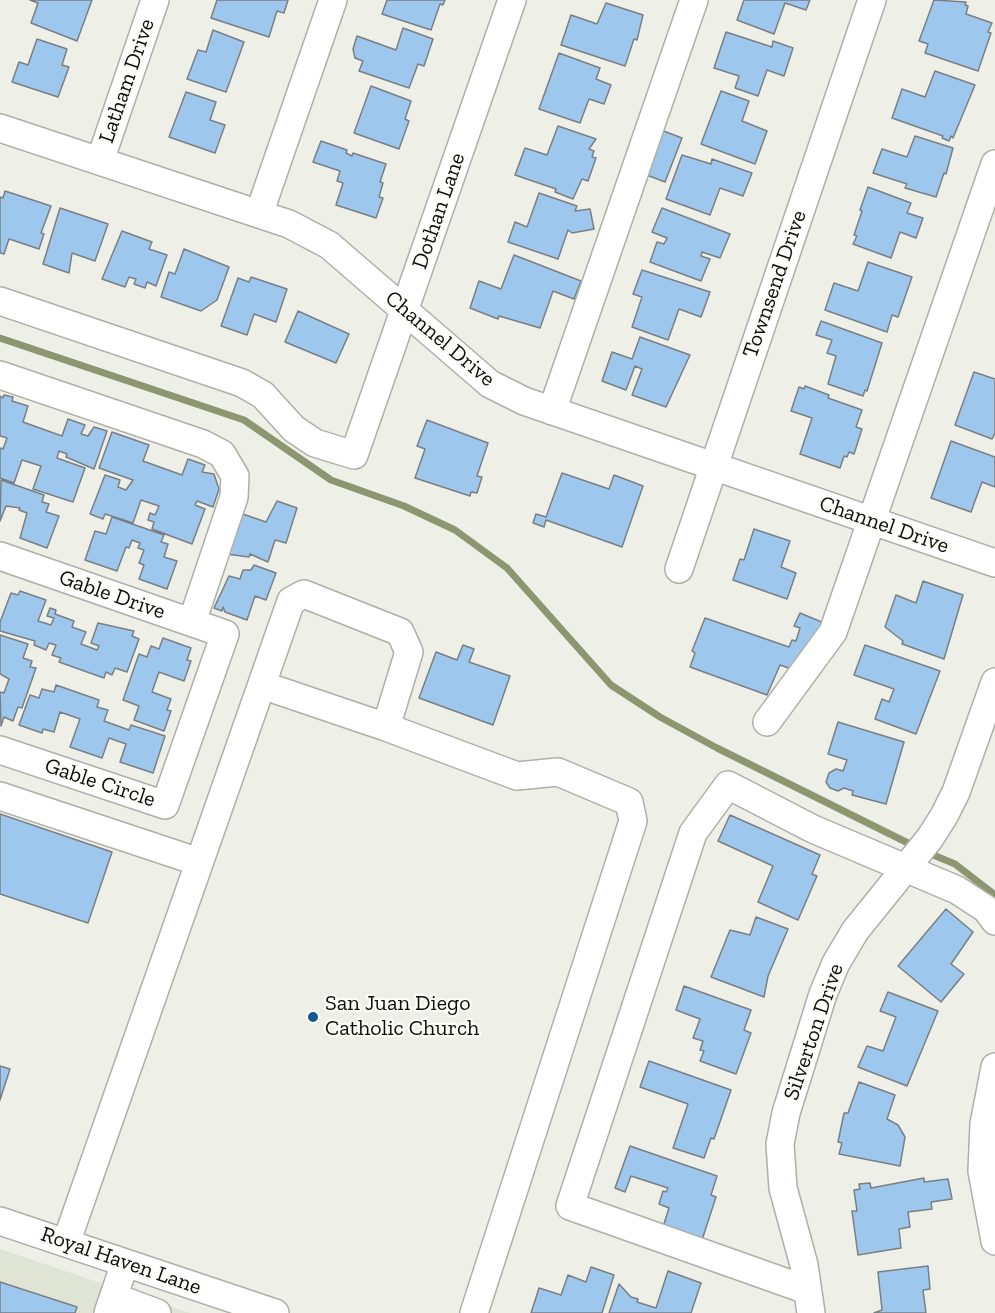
<!DOCTYPE html>
<style>
body{margin:0}
canvas{display:block;background:#eef0e8}
</style>
<canvas width="995" height="1313"></canvas>
<script>
const ctx = document.querySelector('canvas').getContext('2d');
ctx.lineJoin = 'round';
function paint(path, color) { ctx.fillStyle = color; ctx.fill(path, 'evenodd'); }
const shape = rows => new Path2D(rows.map(r => 'M' + r).join(''));
function trace(path, color, width, dash) { ctx.strokeStyle = color; ctx.lineWidth = width; ctx.lineCap = dash ? 'butt' : 'round'; ctx.setLineDash(dash || []); ctx.stroke(path); }
function drawText(font, color, halo, rows, align = 'center') {
  ctx.font = font + ' "Zilla Slab",serif'; ctx.lineWidth = 4.5; ctx.setLineDash([]); ctx.textBaseline = 'middle'; ctx.strokeStyle = halo; ctx.fillStyle = color; for (const [text, x, y, turn = 0] of rows) {
    ctx.save(); ctx.translate(x, y); ctx.rotate((+turn || 0) * Math.PI / 180); ctx.textAlign = isNaN(turn) ? turn : align; if (halo) ctx.strokeText(text, 0, 0); ctx.fillText(text, 0, 0); ctx.restore();
  }
}
paint(shape([
 [0,1249,190,1313,0,1313]
]), '#e0e4d5');
trace(shape([
 [0,338,244,420,331,480,404,506,455,530,507,568,611,685,660,717,717,748,916,847],
 [926,852,955,864,995,895]
]), '#8e9671', 7);
const building = shape([
 [30,0,92,0,77,41,31,23,38,3,30,0],
 [217,0,288,0,284,13,277,11,269,37,211,18,217,0],
 [387,0,445,0,443,5,440,4,431,30,382,14,387,0],
 [744,0,810,0,806,10,785,3,774,34,737,20,744,0],
 [934,0,966,2,965,5,968,6,966,14,992,23,988,32,991,33,978,71,925,53,928,44,919,41,934,0],
 [606,3,643,15,637,40,634,39,625,66,561,45,571,15,597,24,606,3],
 [403,28,433,39,424,66,418,64,409,88,359,71,363,61,355,58,353,49,357,36,396,50,403,28],
 [213,30,244,42,226,92,187,79,198,50,206,52,213,30],
 [726,32,772,47,773,41,793,48,784,76,767,70,758,96,735,88,739,76,714,68,726,32],
 [37,39,67,49,62,65,69,67,58,97,12,82,19,62,28,65,37,39],
 [559,53,600,68,596,79,611,85,604,104,589,99,580,123,539,109,559,53],
 [935,71,975,85,953,138,951,136,949,141,942,138,943,136,892,118,902,89,925,97,935,71],
 [371,86,411,101,405,119,409,121,399,149,354,133,371,86],
 [721,91,749,101,742,121,767,131,755,164,701,144,721,91],
 [186,92,216,102,210,120,225,125,215,153,169,137,186,92],
 [558,126,596,139,589,149,594,151,592,157,596,158,588,181,582,179,573,199,555,192,556,189,515,175,525,148,547,155,558,126],
 [661,130,682,138,665,182,644,174,661,130],
 [915,136,953,148,946,174,944,173,936,197,905,188,907,184,873,173,882,149,907,157,915,136],
 [321,141,347,150,346,153,352,156,353,153,386,164,380,182,383,183,379,197,383,198,376,218,336,205,343,183,337,181,340,171,313,162,321,141],
 [682,155,711,164,712,159,752,173,743,196,720,188,710,215,666,199,682,155],
 [868,187,911,203,907,213,923,218,916,238,900,232,891,258,853,244,857,236,854,235,862,211,860,210,868,187],
 [5,191,51,206,41,233,44,234,39,249,9,239,4,254,0,253,0,197,3,198,5,191],
 [539,193,577,206,575,211,590,209,594,229,572,233,568,230,558,259,508,242,515,222,527,227,539,193],
 [60,208,108,224,95,261,72,253,69,273,43,264,60,208],
 [662,208,730,234,720,258,702,252,701,256,710,259,701,281,650,262,657,242,664,244,667,238,652,232,662,208],
 [122,231,152,242,149,249,167,255,156,286,147,282,145,288,134,284,136,279,129,277,125,287,102,279,122,231],
 [184,249,229,267,217,300,201,311,161,297,169,272,175,274,184,249],
 [514,255,581,281,574,299,553,291,540,328,499,316,498,319,470,308,479,281,501,289,514,255],
 [868,262,912,277,898,317,892,315,887,332,825,310,834,283,858,291,868,262],
 [642,270,710,292,701,317,679,309,668,340,632,327,642,297,633,294,642,270],
 [251,277,287,289,276,322,254,314,247,335,221,326,238,278,249,282,251,277],
 [298,311,349,334,336,363,285,342,298,311],
 [821,321,882,343,867,391,865,390,863,396,828,384,836,356,827,353,832,340,816,335,821,321],
 [640,337,690,355,666,407,632,395,642,369,635,366,626,390,602,381,612,352,632,359,640,337],
 [974,372,995,379,995,433,992,439,955,425,974,372],
 [805,386,829,395,828,398,862,410,856,427,862,429,854,454,849,452,847,457,844,456,840,468,800,454,812,418,791,411,799,387,804,389,805,386],
 [4,395,13,397,12,401,28,406,23,422,62,436,68,419,85,425,81,434,88,436,94,427,107,431,94,469,66,457,67,454,59,451,57,458,85,468,73,502,33,489,41,466,22,460,14,483,0,478,0,448,3,449,7,438,0,436,0,396,3,398,4,395],
 [427,420,488,443,477,476,482,477,477,493,471,492,470,496,415,478,425,449,417,446,427,420],
 [112,432,149,445,143,461,182,475,188,459,205,465,202,472,214,474,219,489,213,507,197,501,195,505,205,509,192,544,152,529,154,522,148,520,150,513,155,515,159,506,141,500,133,523,105,514,103,519,90,514,105,475,120,480,118,487,126,490,133,480,99,468,112,432],
 [951,441,995,457,995,487,982,482,971,512,931,498,951,441],
 [562,473,609,489,614,475,643,486,622,547,546,520,544,527,533,523,536,514,546,517,562,473],
 [1,480,44,495,42,502,49,504,46,512,59,516,47,548,20,538,27,513,19,510,20,508,6,506,0,521,1,480],
 [277,501,297,508,286,543,275,540,268,562,250,554,249,557,226,554,240,513,266,522,277,501],
 [112,517,164,535,161,542,168,544,164,557,177,561,167,589,139,579,144,565,139,563,144,550,138,548,140,543,132,540,129,548,126,547,117,571,85,560,95,531,106,534,112,517],
 [754,529,790,541,781,567,796,573,787,599,733,580,740,559,744,560,754,529],
 [254,565,276,573,266,600,255,596,247,620,225,612,223,607,222,611,214,608,229,576,240,579,243,570,251,570,254,565],
 [923,581,963,595,944,659,902,644,903,641,885,627,896,595,916,603,923,581],
 [20,591,46,600,38,621,51,625,54,618,47,616,50,608,56,610,55,614,74,621,72,627,86,632,81,644,97,650,99,646,91,643,98,623,134,631,132,636,139,639,127,672,115,668,112,675,106,672,104,678,59,662,61,658,52,655,56,645,49,643,46,650,34,645,35,641,0,631,0,622,11,593,18,595,20,591],
 [800,613,824,623,794,670,780,665,767,695,690,667,695,653,692,651,705,618,789,647,792,640,796,641,800,628,794,626,800,613],
 [0,635,28,644,23,658,32,661,30,667,36,668,22,708,18,707,13,721,4,717,1,726,0,692,4,693,9,679,0,674,0,635],
 [163,638,191,648,187,660,191,661,184,681,159,672,152,692,171,699,167,710,171,711,164,731,134,720,139,706,123,700,139,654,147,657,151,646,159,649,163,638],
 [463,645,474,649,469,662,510,676,493,725,419,698,436,652,457,660,463,645],
 [865,645,940,671,916,734,875,719,882,699,889,702,894,689,854,675,865,645],
 [56,685,99,700,97,707,108,710,104,721,129,730,131,725,165,736,153,773,120,762,126,744,109,738,102,758,70,747,80,719,60,712,54,732,43,729,42,733,19,725,30,695,39,698,42,689,54,692,56,685],
 [838,722,904,742,886,804,852,795,853,791,844,788,838,791,830,788,826,782,829,773,836,769,843,771,847,760,828,754,838,722],
 [0,814,112,852,88,923,0,894,0,814],
 [730,815,820,855,812,874,817,876,798,920,758,902,773,866,718,841,730,815],
 [946,909,973,932,951,964,964,974,941,1002,898,966,946,909],
 [756,917,788,929,768,976,764,997,711,977,730,930,750,935,756,917],
 [684,986,751,1010,744,1030,751,1033,736,1074,700,1061,704,1051,700,1050,703,1041,693,1038,700,1019,676,1010,684,986],
 [888,992,938,1011,907,1086,858,1067,867,1046,883,1051,896,1017,880,1011,888,992],
 [649,1061,731,1090,714,1139,711,1138,704,1158,673,1148,688,1104,640,1087,649,1061],
 [0,1066,10,1069,0,1100,0,1066],
 [859,1082,895,1095,887,1119,898,1125,905,1137,900,1166,839,1154,842,1143,838,1142,844,1113,848,1113,859,1082],
 [630,1146,717,1176,711,1195,716,1197,702,1240,663,1227,669,1208,659,1204,663,1191,666,1192,668,1188,631,1176,625,1192,615,1188,630,1146],
 [924,1178,924,1182,948,1179,952,1199,931,1202,932,1209,908,1212,910,1227,899,1229,901,1248,858,1255,852,1211,857,1211,854,1190,860,1189,859,1184,870,1183,871,1188,924,1178],
 [928,1266,930,1289,923,1290,926,1313,874,1313,882,1310,878,1272,928,1266],
 [591,1267,614,1275,602,1313,531,1313,539,1288,561,1295,568,1275,586,1282,591,1267],
 [668,1271,701,1283,691,1313,609,1313,619,1284,631,1297,638,1299,637,1302,656,1308,668,1271],
 [0,1282,77,1307,75,1313,0,1313,0,1282]
]);
paint(building, '#9ec7ed');
trace(building, '#7a7f84', 1.5);
const minor = shape([
 [0,128,289,224,329,245,490,384,524,401,995,563],
 [100,161,155,0],
 [259,214,333,0],
 [0,301,242,383,263,395,294,429,315,443,354,455,512,0],
 [0,375,203,444,222,454,235,476,234,497,192,622],
 [552,411,694,0],
 [0,556,225,634,165,805,0,750],
 [679,569,872,0],
 [262,685,386,727],
 [767,722,833,632,995,164],
 [0,796,199,862],
 [995,1067,984,1124,982,1171,995,1241],
 [0,1221,275,1313],
 [66,1243,291,601,304,594,400,632,409,652,386,727,517,776,558,772,629,802,633,821,474,1313],
 [807,1290,570,1206,693,833,728,785,813,829,957,890,986,909,995,921],
 [114,1297,157,1313],
 [108,1313,125,1263],
 [811,1313,804,1265,783,1188,780,1144,786,1113,823,994,836,963,855,931,930,838,944,816,956,792,995,682]
]);
trace(minor, '#aeafa8', 30);
trace(minor, '#fff', 27);
for (const [x, y, r, color] of [
 [313,1017,6,"#155a8e"]
]) { const dot = new Path2D(); dot.arc(x, y, r, 0, 2 * Math.PI); ctx.fillStyle = color; ctx.fill(dot); trace(dot, '#fbfdf6', 2); }
drawText('22px', '#0e0e0c', '#fbfdf6', [
 ["Latham Drive",127,81,-71],
 ["Dothan Lane",439,211,-71],
 ["Townsend Drive",775,284,-71],
 ["Channel Drive",440,339,40],
 ["Channel Drive",884,525,19],
 ["Gable Drive",112,595,19],
 ["Gable Circle",100,783,18],
 ["Silverton Drive",814,1032,-71],
 ["Royal Haven Lane",121,1261,19]
]);
drawText('22px', '#0e0e0c', '#fbfdf6', [
 ["San Juan Diego",325,1004],
 ["Catholic Church",325,1029]
], 'left');
</script>
